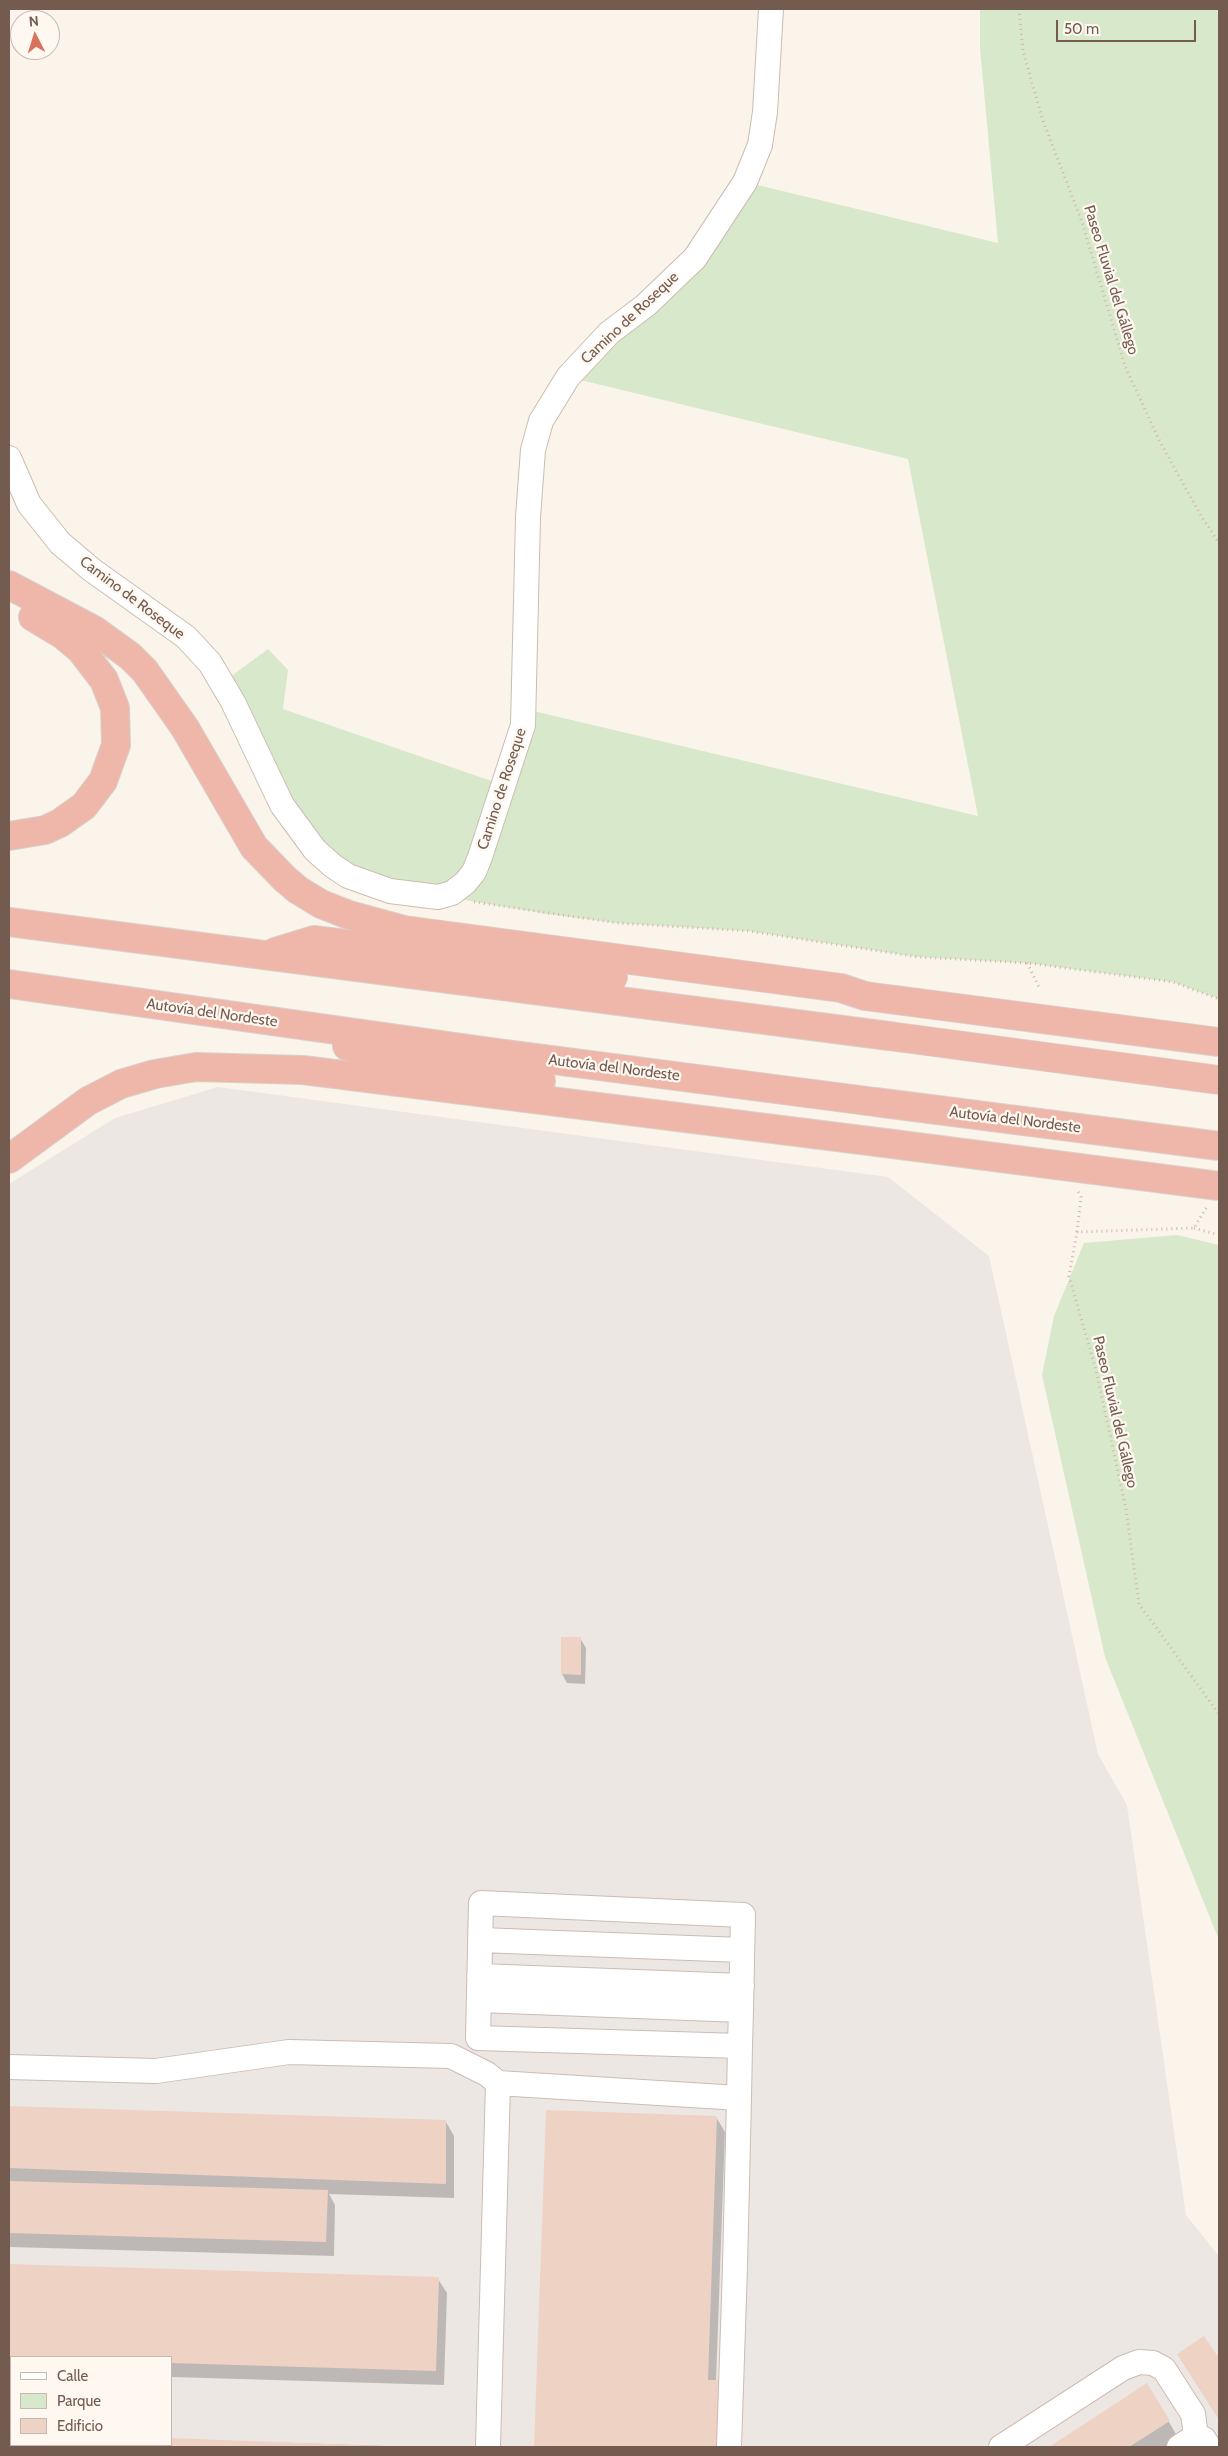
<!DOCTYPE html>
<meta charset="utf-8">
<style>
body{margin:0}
#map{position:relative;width:1228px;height:2456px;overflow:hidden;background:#fbf4eb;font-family:Cabin,sans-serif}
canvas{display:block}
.frame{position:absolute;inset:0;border:10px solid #745b50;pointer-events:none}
.legend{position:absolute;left:10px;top:2356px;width:162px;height:90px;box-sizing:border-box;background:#fef8f1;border:1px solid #c7b9b1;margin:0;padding:6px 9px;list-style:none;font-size:15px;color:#745b50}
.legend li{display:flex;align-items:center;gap:10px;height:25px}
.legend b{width:25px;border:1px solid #c7b9b1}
.north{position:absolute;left:10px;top:10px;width:50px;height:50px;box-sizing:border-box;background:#fef8f1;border:1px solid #c7b9b1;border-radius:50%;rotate:355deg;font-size:14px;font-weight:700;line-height:20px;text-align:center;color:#745b50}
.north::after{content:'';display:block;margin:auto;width:18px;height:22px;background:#d8725d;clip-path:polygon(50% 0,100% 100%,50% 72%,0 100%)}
.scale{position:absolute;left:1056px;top:20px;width:140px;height:22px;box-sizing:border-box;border:2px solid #745b50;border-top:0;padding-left:6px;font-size:15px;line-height:18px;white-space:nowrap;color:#745b50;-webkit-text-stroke:4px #fef8f1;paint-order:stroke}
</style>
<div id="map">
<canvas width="1228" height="2456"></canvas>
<div class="frame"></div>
<ul class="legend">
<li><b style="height:6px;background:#fff"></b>Calle</li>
<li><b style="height:14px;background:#d8e8ca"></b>Parque</li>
<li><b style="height:14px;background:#eed3c5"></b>Edificio</li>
</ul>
<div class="north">N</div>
<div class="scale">50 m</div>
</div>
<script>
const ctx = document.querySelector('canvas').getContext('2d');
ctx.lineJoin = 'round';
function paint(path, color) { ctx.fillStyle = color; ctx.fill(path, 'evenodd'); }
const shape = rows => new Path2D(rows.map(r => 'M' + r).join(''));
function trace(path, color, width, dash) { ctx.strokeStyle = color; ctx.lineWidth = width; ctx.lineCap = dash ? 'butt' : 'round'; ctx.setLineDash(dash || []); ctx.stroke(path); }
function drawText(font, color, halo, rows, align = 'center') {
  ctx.font = font + ' Cabin,sans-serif'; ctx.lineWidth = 4.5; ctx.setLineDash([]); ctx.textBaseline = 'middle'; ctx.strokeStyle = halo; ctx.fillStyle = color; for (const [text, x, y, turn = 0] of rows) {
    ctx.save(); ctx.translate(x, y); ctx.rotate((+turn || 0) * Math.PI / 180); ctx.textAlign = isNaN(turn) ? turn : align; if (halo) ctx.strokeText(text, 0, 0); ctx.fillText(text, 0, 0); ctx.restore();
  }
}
paint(shape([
 [218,1087,888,1177,989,1256,1098,1754,1127,1805,1186,2215,1219,2256,1219,2447,9,2447,9,1184,115,1118],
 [11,2357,171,2357,171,2445,11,2445]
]), '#ede7e3');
paint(shape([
 [980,9,1219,9,1219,999,1173,982,1027,963,918,957,748,931,617,923,547,914,465,900,452,893,333,866,222,683,268,649,288,670,283,709,503,785,525,709,978,816,908,459,568,377,646,305,745,182,998,243,980,48],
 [1177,1235,1219,1245,1219,1940,1105,1657,1042,1375,1054,1316,1084,1243]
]), '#d8e8ca');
paint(shape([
 [562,1638,580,1638,586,1648,585,1684,567,1683,562,1674],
 [9,2107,446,2122,454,2136,454,2198,329,2194,335,2205,334,2256,9,2247],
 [547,2111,716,2117,725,2132,716,2381,718,2382,726,2396,725,2447,535,2447],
 [9,2265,438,2279,447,2293,444,2385,171,2377,171,2357,11,2357,11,2372,9,2372],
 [1204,2338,1219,2361,1219,2419,1178,2355],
 [1147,2384,1180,2441,1170,2447,1051,2447],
 [9,2434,11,2434,11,2445,171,2445,171,2439,418,2447,9,2447]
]), '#0003');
paint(shape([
 [561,1637,581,1637,581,1675,561,1674],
 [9,2106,446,2120,446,2184,9,2168],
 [546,2110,717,2116,708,2380,719,2380,717,2447,534,2447],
 [9,2181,328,2190,326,2242,9,2233],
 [9,2264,439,2277,436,2371,171,2363,171,2357,9,2358],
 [1204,2336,1219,2358,1219,2419,1177,2354],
 [1147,2383,1170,2421,1129,2447,1049,2447],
 [9,2433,11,2433,11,2445,171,2445,171,2438,406,2447,9,2447]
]), '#eed3c5');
const minor = shape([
 [9,458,29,504,60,543,92,570,186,637,210,663,233,702,282,805,315,850,333,866,348,876,390,891,438,897,452,893,465,883,474,872,480,857,523,725,528,517,533,450,541,421,568,377,609,333,646,305,695,258,745,182,760,145,765,112,771,9],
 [480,1940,742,1950],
 [479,1976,742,1986],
 [479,2000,741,2010],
 [9,2067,156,2071,289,2052,451,2056,487,2074,498,2083,739,2098],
 [488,2447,498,2083],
 [729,2447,735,2267,739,2098,740,2046,741,2010,743,1915,481,1903,478,2038,740,2046],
 [1001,2447,1123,2368,1139,2362,1153,2363,1164,2369,1193,2414,1196,2436],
 [1179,2447,1196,2436,1204,2439,1209,2447]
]);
const highway = shape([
 [9,585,94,630,130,656,145,671,185,728,254,847,285,879,298,890,321,904,349,915,404,930,841,988,865,996],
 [9,836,45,830,60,823,84,806,103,781,116,745,115,708,104,680,81,650,63,635,33,617],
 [9,922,889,1036],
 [275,952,314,940,613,977],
 [9,984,491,1052,875,1102],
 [347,1046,392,1059,541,1081],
 [9,1159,88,1101,121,1084,155,1074,196,1067,303,1070,893,1144]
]);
trace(minor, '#ccbcb2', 26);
trace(highway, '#d8d1ce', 30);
trace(shape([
 [1019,9,1023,51,1043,121,1082,222,1125,366,1159,440,1200,514,1219,543],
 [474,902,617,923,748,931,918,957,1027,963,1173,982,1219,999],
 [1027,963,1040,989],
 [1206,1208,1194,1228,1077,1232,1069,1276,1096,1370,1126,1509,1139,1604,1219,1714],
 [1194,1228,1219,1235],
 [1077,1232,1081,1197,1078,1191]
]), '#d3b6a8', 3, [1, 4]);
trace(minor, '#fff', 24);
trace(highway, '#eeb7a9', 28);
const highwayBridge = shape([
 [865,996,1219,1042],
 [889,1036,1219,1080],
 [875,1102,1219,1146],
 [893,1144,1219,1186]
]);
trace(highwayBridge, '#d8d1ce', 30, []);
trace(highwayBridge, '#eeb7a9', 28);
drawText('15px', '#745b50', '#fef8f1', [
 ["Paseo Fluvial del Gállego",1111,280,73],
 ["Camino de Roseque",630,318,-43],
 ["Camino de Roseque",132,598,37],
 ["Camino de Roseque",502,789,-72],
 ["Autovía del Nordeste",212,1013,8],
 ["Autovía del Nordeste",614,1068,7],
 ["Autovía del Nordeste",1015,1120,7],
 ["Paseo Fluvial del Gállego",1115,1412,77]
]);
</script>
